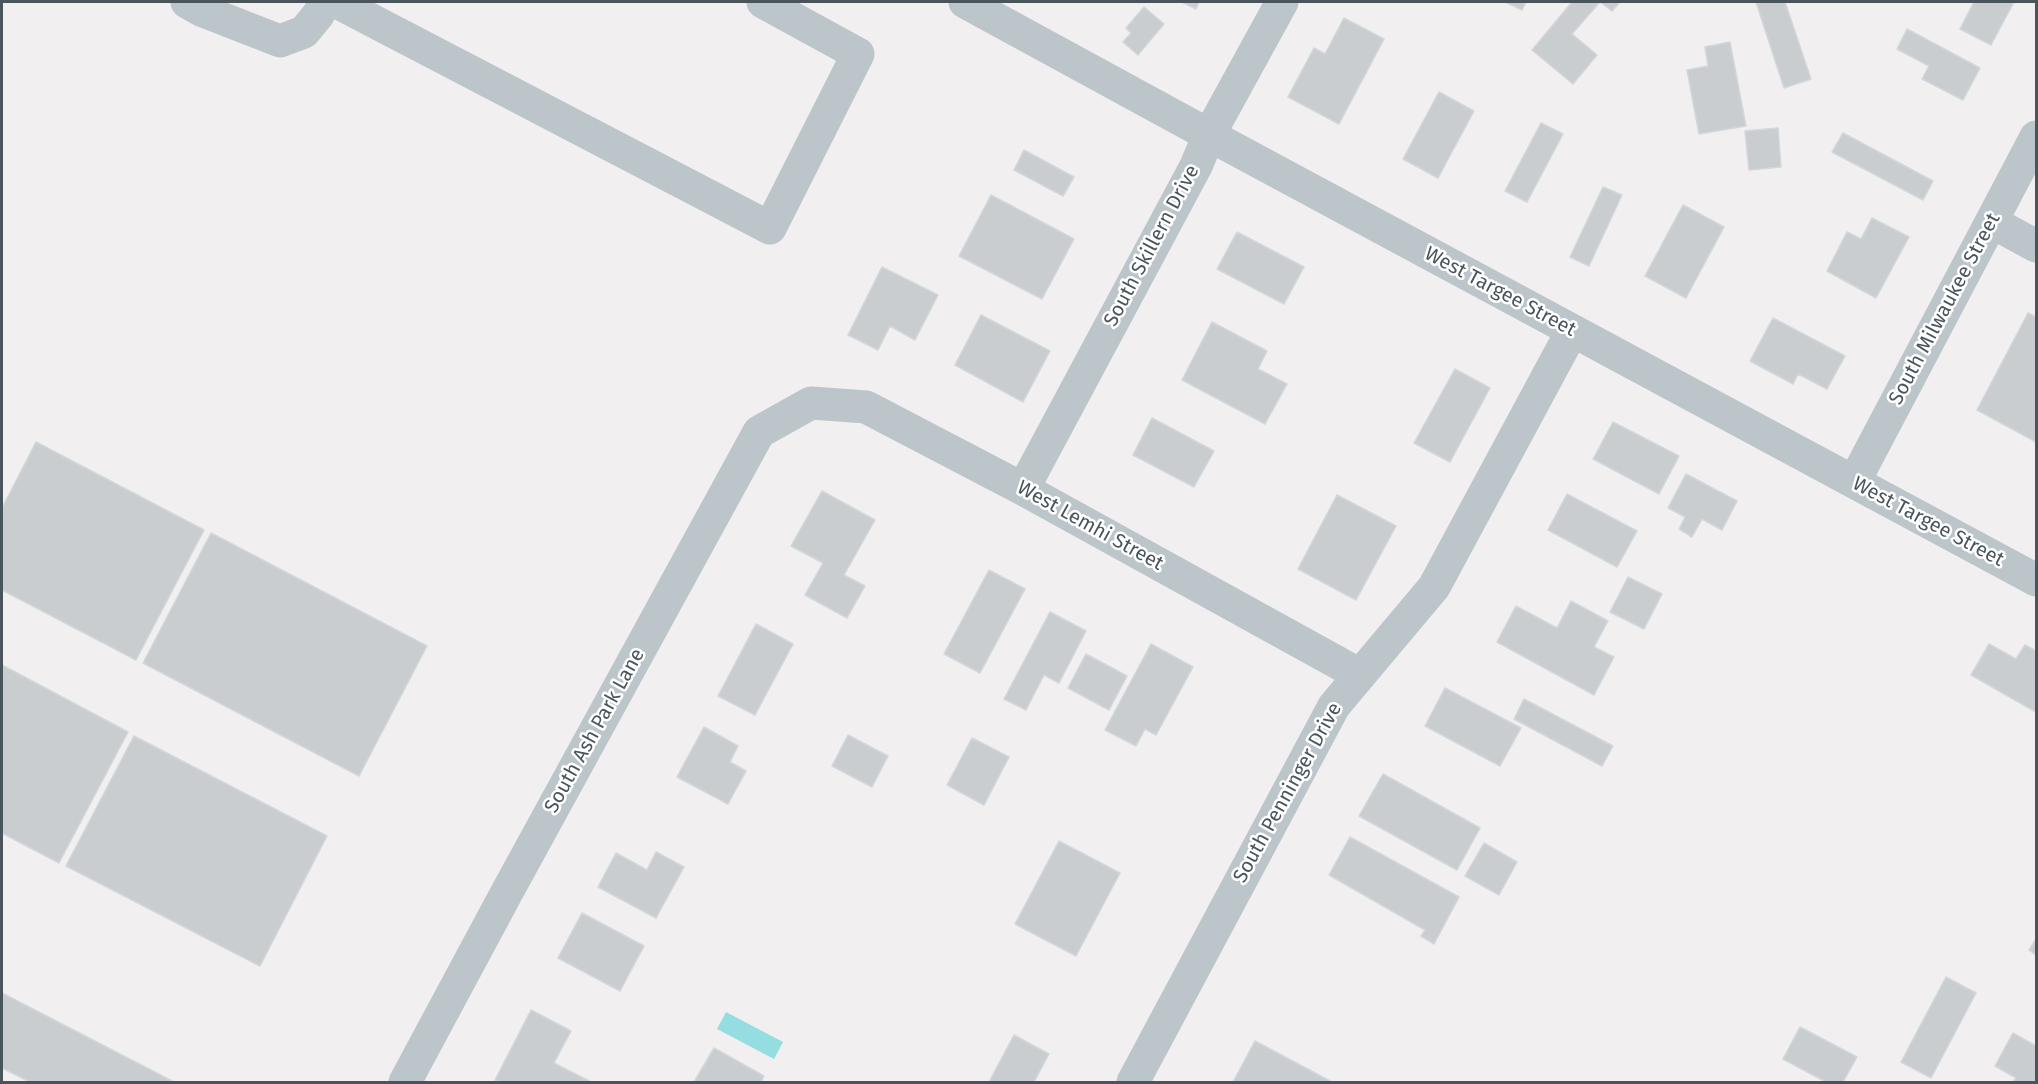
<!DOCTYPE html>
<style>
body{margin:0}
#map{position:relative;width:2038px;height:1084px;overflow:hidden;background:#f1efef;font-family:"Fira Sans",sans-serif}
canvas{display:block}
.frame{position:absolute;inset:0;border:3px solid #49555a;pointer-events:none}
</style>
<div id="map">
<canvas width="2038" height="1084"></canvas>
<div class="frame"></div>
</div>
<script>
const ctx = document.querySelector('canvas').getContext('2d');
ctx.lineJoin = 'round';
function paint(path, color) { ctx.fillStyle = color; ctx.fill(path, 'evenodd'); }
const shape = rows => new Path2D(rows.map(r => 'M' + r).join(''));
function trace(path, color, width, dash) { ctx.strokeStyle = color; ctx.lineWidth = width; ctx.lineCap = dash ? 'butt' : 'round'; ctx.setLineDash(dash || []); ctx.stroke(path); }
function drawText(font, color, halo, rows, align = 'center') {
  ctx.font = font + ' "Fira Sans",sans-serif'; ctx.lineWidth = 5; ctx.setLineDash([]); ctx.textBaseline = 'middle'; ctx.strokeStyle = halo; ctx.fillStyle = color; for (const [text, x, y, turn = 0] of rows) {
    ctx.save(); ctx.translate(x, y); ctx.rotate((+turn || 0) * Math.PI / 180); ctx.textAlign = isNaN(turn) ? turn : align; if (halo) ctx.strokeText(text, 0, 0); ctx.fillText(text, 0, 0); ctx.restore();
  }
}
paint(shape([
 [726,1012,783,1042,774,1059,717,1029]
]), '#94dee2');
const building = shape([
 [1182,2,1199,2,1196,9,1182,2],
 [1505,2,1526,2,1522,10,1505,2],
 [1572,2,1600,2,1572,34,1597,55,1573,84,1532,50,1572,2],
 [1600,2,1620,2,1612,11,1600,2],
 [1756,2,1785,2,1811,79,1784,88,1756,2],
 [1974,2,2014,2,1991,45,1960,29,1974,2],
 [1144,7,1164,24,1138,55,1123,42,1131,33,1126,28,1144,7],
 [1344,18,1384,39,1339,124,1288,97,1314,48,1325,54,1344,18],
 [1907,29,1980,68,1963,100,1922,79,1929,66,1897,49,1907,29],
 [1730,42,1746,126,1699,134,1687,70,1708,66,1705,47,1730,42],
 [1439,92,1474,111,1438,178,1403,159,1439,92],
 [1541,123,1563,134,1527,202,1505,191,1541,123],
 [1778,128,1781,167,1749,170,1745,131,1778,128],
 [1843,133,1933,181,1923,200,1832,152,1843,133],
 [1024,150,1074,177,1063,196,1014,170,1024,150],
 [1603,187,1622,195,1589,266,1570,257,1603,187],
 [991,195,1074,239,1042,299,959,256,991,195],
 [1683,205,1724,227,1686,298,1645,276,1683,205],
 [1872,218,1909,237,1876,298,1827,271,1847,232,1861,239,1872,218],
 [1237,232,1304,267,1284,304,1217,269,1237,232],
 [882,267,938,295,915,340,890,326,878,350,848,335,882,267],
 [2028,313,2036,317,2036,442,1977,410,2028,313],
 [981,315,1050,351,1023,402,955,365,981,315],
 [1773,318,1845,356,1827,389,1798,374,1793,384,1750,361,1773,318],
 [1212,322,1267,351,1258,369,1287,384,1265,424,1182,380,1212,322],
 [1455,369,1490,388,1450,462,1414,443,1455,369],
 [1152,418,1214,451,1194,487,1133,455,1152,418],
 [1613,422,1679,456,1659,494,1593,459,1613,422],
 [36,442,204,530,136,660,2,590,2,508,36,442],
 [1686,474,1737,501,1722,530,1702,519,1692,537,1679,529,1685,517,1668,508,1686,474],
 [822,491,875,520,844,575,865,586,847,618,805,595,823,563,791,546,822,491],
 [1567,494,1637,531,1617,567,1548,530,1567,494],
 [1337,495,1396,526,1356,600,1298,569,1337,495],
 [211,533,427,646,359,776,143,663,211,533],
 [989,570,1025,589,980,673,944,654,989,570],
 [1628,577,1662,594,1644,629,1610,612,1628,577],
 [1571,601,1608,621,1594,647,1614,657,1594,695,1497,642,1516,606,1557,628,1571,601],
 [1050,612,1086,631,1059,683,1044,675,1026,710,1004,699,1050,612],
 [756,624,793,644,755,715,718,696,756,624],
 [1151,644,1193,667,1156,735,1145,729,1136,746,1105,730,1151,644],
 [1989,644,2016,659,2025,645,2036,651,2036,712,1971,675,1989,644],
 [1086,654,1127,676,1109,710,1068,688,1086,654],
 [2,665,128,732,59,863,2,833,2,665],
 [1445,688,1521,728,1500,766,1425,726,1445,688],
 [1524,699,1613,746,1602,766,1514,719,1524,699],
 [704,727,738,746,730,762,746,771,728,804,677,777,704,727],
 [848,735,888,756,872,787,832,766,848,735],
 [134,736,327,836,260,966,66,866,134,736],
 [972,738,1009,757,984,805,947,785,972,738],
 [1383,774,1480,828,1457,870,1359,816,1383,774],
 [1350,837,1459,897,1434,944,1421,936,1425,930,1329,875,1350,837],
 [1059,841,1120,873,1076,956,1015,924,1059,841],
 [1484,843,1517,862,1499,895,1465,876,1484,843],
 [656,852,684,867,656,918,598,887,616,853,647,870,656,852],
 [582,913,644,946,620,991,558,958,582,913],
 [2036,939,2036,955,2029,950,2036,939],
 [1946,977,1976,993,1931,1078,1901,1062,1946,977],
 [2,993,174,1082,30,1082,2,1068,2,993],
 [531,1010,571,1031,554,1063,591,1082,500,1082,495,1080,531,1010],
 [1800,1027,1857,1057,1843,1082,1826,1082,1783,1059,1800,1027],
 [2013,1033,2036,1046,2036,1082,2013,1082,2016,1078,1995,1066,2013,1033],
 [1014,1035,1049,1054,1034,1082,989,1082,1014,1035],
 [1255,1041,1332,1082,1233,1082,1255,1041],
 [714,1048,764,1076,761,1082,694,1082,714,1048]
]);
paint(building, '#c9cdd0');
trace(building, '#d3d6da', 1.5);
trace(shape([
 [187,2,203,11,280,41,304,32,318,15,325,2],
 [337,2,770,228,858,54,763,2],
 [965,2,1209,135,2036,580],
 [1992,222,2036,246],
 [1854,482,2036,137],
 [1023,489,1196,166,1209,135,1282,2],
 [405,1082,507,892,759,432,811,403,866,407,1023,489,1360,675],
 [1133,1082,1334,706,1434,587,1572,331]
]), '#bcc5ca', 33);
drawText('20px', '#49555a', '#fff', [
 ["South Skillern Drive",1152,246,-62],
 ["West Targee Street",1500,292,28],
 ["South Milwaukee Street",1945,309,-62],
 ["West Targee Street",1928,522,28],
 ["West Lemhi Street",1090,526,29],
 ["South Ash Park Lane",595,731,-61],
 ["South Penninger Drive",1288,793,-61]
]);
</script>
